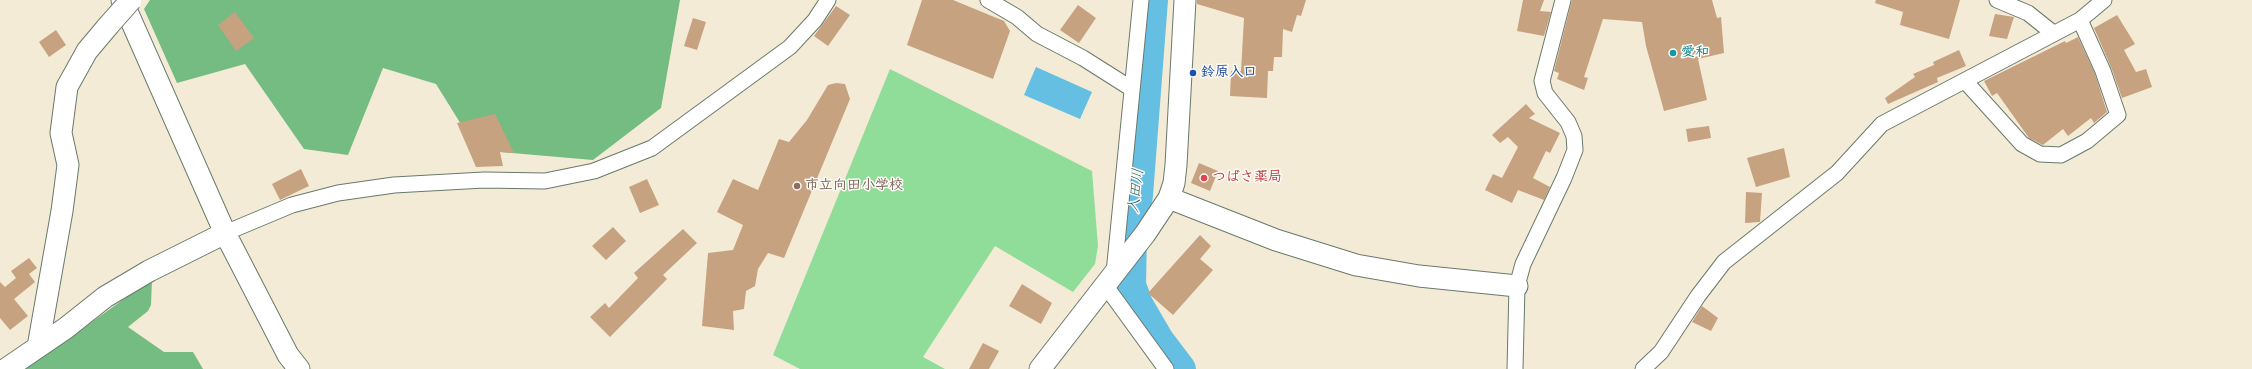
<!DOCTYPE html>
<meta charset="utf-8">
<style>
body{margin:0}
canvas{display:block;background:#f3ebd5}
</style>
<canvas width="2252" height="369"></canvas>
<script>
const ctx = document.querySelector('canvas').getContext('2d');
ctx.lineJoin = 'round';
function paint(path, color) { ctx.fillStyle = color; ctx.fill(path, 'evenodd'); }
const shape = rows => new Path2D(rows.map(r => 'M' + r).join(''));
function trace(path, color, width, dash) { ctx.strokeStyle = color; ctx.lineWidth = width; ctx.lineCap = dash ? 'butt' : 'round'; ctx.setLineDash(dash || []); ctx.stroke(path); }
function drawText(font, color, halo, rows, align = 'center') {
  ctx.font = font + ' "Architects Daughter","Klee One",sans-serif'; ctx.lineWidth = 3; ctx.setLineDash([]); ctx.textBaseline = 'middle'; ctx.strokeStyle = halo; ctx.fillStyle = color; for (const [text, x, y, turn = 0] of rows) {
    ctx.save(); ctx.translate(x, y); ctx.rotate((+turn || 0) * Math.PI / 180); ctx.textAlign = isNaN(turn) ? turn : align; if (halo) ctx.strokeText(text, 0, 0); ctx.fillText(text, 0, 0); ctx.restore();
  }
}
paint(shape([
 [890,69,1092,171,1098,246,1095,264,1073,292,995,246,923,357,945,369,800,369,773,355]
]), '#90dc99');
paint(shape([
 [150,0,680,0,661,108,593,160,477,150,436,84,383,68,348,155,304,149,245,64,177,83,144,9],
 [152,279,151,305,148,311,128,327,164,352,193,352,203,369,26,369]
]), '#74bc81');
paint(shape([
 [1036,67,1092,92,1080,119,1024,95]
]), '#65bfe2');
trace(shape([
 [1153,0,1138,195,1132,232,1131,285,1138,304,1159,340,1181,369]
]), '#65bfe2', 30);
paint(shape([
 [922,0,953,0,1004,21,1010,31,993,79,907,45],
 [1197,0,1306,0,1301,16,1297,15,1292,32,1283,29,1282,57,1274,57,1273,71,1268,71,1267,98,1230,96,1231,71,1241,71,1244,18,1197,4],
 [1523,0,1544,0,1540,11,1551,12,1544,36,1517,31],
 [1572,0,1712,0,1717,18,1721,17,1724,53,1698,59,1707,100,1664,111,1646,46,1642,22,1603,19,1584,77,1588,78,1584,90,1557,79,1559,73,1554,71],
 [1876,0,1960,0,1949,39,1900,25,1903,12,1875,3],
 [1078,5,1096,18,1079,43,1060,30],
 [836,6,850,15,828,46,814,36],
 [235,12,254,38,236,51,218,25],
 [1995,14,2014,17,2007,39,1989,36],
 [2117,15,2135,44,2124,50,2136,72,2146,69,2152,87,2122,98,2111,67,2094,28],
 [693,18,706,22,697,50,684,46],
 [56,30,66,45,49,57,39,42],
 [2078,37,2095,74,2107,112,2094,123,2091,118,2068,136,2063,129,2043,145,2029,138,1997,93,1992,96,1984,81,2065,41,2066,43],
 [1959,50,1966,66,1937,78,1938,82,1888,104,1885,98,1915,77,1913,74,1934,65,1933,62],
 [836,83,845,84,850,99,784,258,768,253,758,269,755,286,746,291,744,309,733,311,734,330,702,326,708,253,733,250,743,225,717,212,733,179,758,190,779,139,789,142,807,120,828,85],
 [1526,104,1535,114,1529,118,1560,133,1550,153,1546,151,1533,178,1550,187,1544,200,1518,190,1512,203,1485,190,1493,174,1502,178,1518,147,1508,137,1500,143,1492,135],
 [495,114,514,153,500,152,503,166,476,167,457,123],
 [1709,126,1711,138,1688,142,1686,129],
 [1784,148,1790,177,1756,187,1747,158],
 [1199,163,1218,171,1210,191,1191,183],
 [301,169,309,186,280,200,272,184],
 [647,179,659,205,640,213,629,187],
 [1746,192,1762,193,1760,222,1745,223],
 [613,227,626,241,606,260,592,246],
 [683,229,697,243,663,275,667,279,610,337,590,317,605,303,609,308,638,278,634,273],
 [1200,235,1211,246,1200,259,1213,270,1173,315,1148,293],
 [29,258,37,268,29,274,35,282,14,299,28,316,10,330,0,318,0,282,5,287,16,278,11,271],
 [1022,284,1052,303,1041,324,1009,306],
 [1702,306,1718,318,1711,331,1692,322],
 [983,343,999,351,989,369,969,369]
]), '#c7a280');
const street = shape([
 [988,0,1017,17,1037,34,1083,58,1132,89],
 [1997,0,2028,13,2053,33],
 [1965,81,2022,144,2040,154,2061,155,2087,141,2118,115,2103,71,2080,20],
 [225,233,292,205,338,193,394,185,484,180,545,181,594,171,652,148,790,47,815,20,828,0],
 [1114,273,1141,0],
 [1105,285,1166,369],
 [1515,369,1517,286,1523,264,1564,178,1575,150,1574,136,1568,122,1545,93,1542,81,1563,0],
 [1643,369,1661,352,1698,296,1724,262,1837,173,1882,124,2080,20,2104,0]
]);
const secondary = shape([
 [122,0,225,233,288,355,299,369],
 [1169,198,1276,240,1356,265,1419,276,1517,286],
 [38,347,62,211,68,165,61,133,67,87,87,51,108,26],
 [6,369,66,328,105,297,149,271,225,233],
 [1040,369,1145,234,1169,198,1174,183,1176,165,1185,0]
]);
trace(street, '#697a6c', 17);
trace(secondary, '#697a6c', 23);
trace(street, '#fff', 15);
trace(secondary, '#fff', 21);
const secondaryBridge = shape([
 [108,26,131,0]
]);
trace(secondaryBridge, '#697a6c', 23, []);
trace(secondaryBridge, '#fff', 21);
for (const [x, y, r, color] of [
 [1673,53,4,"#0f9aa8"],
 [1193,73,4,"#1a4fb4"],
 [1204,178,4,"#e0444e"],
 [797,186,4,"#8d6e63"]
]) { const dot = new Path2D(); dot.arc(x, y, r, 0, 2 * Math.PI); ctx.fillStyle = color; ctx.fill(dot); trace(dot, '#fdfcf7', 1.5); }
drawText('bold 14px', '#0d838f', '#fdfcf7', [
 ["愛和",1681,53]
], 'left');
drawText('bold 14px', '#164399', '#fdfcf7', [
 ["鈴原入口",1201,73]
], 'left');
drawText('bold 14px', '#be3a42', '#fdfcf7', [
 ["つばさ薬局",1212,178]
], 'left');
drawText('bold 14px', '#785e54', '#fdfcf7', [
 ["市立向田小学校",805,186]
], 'left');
drawText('italic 15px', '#305e60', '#fdfcf7', [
 ["入田川",1137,191,-83]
]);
</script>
